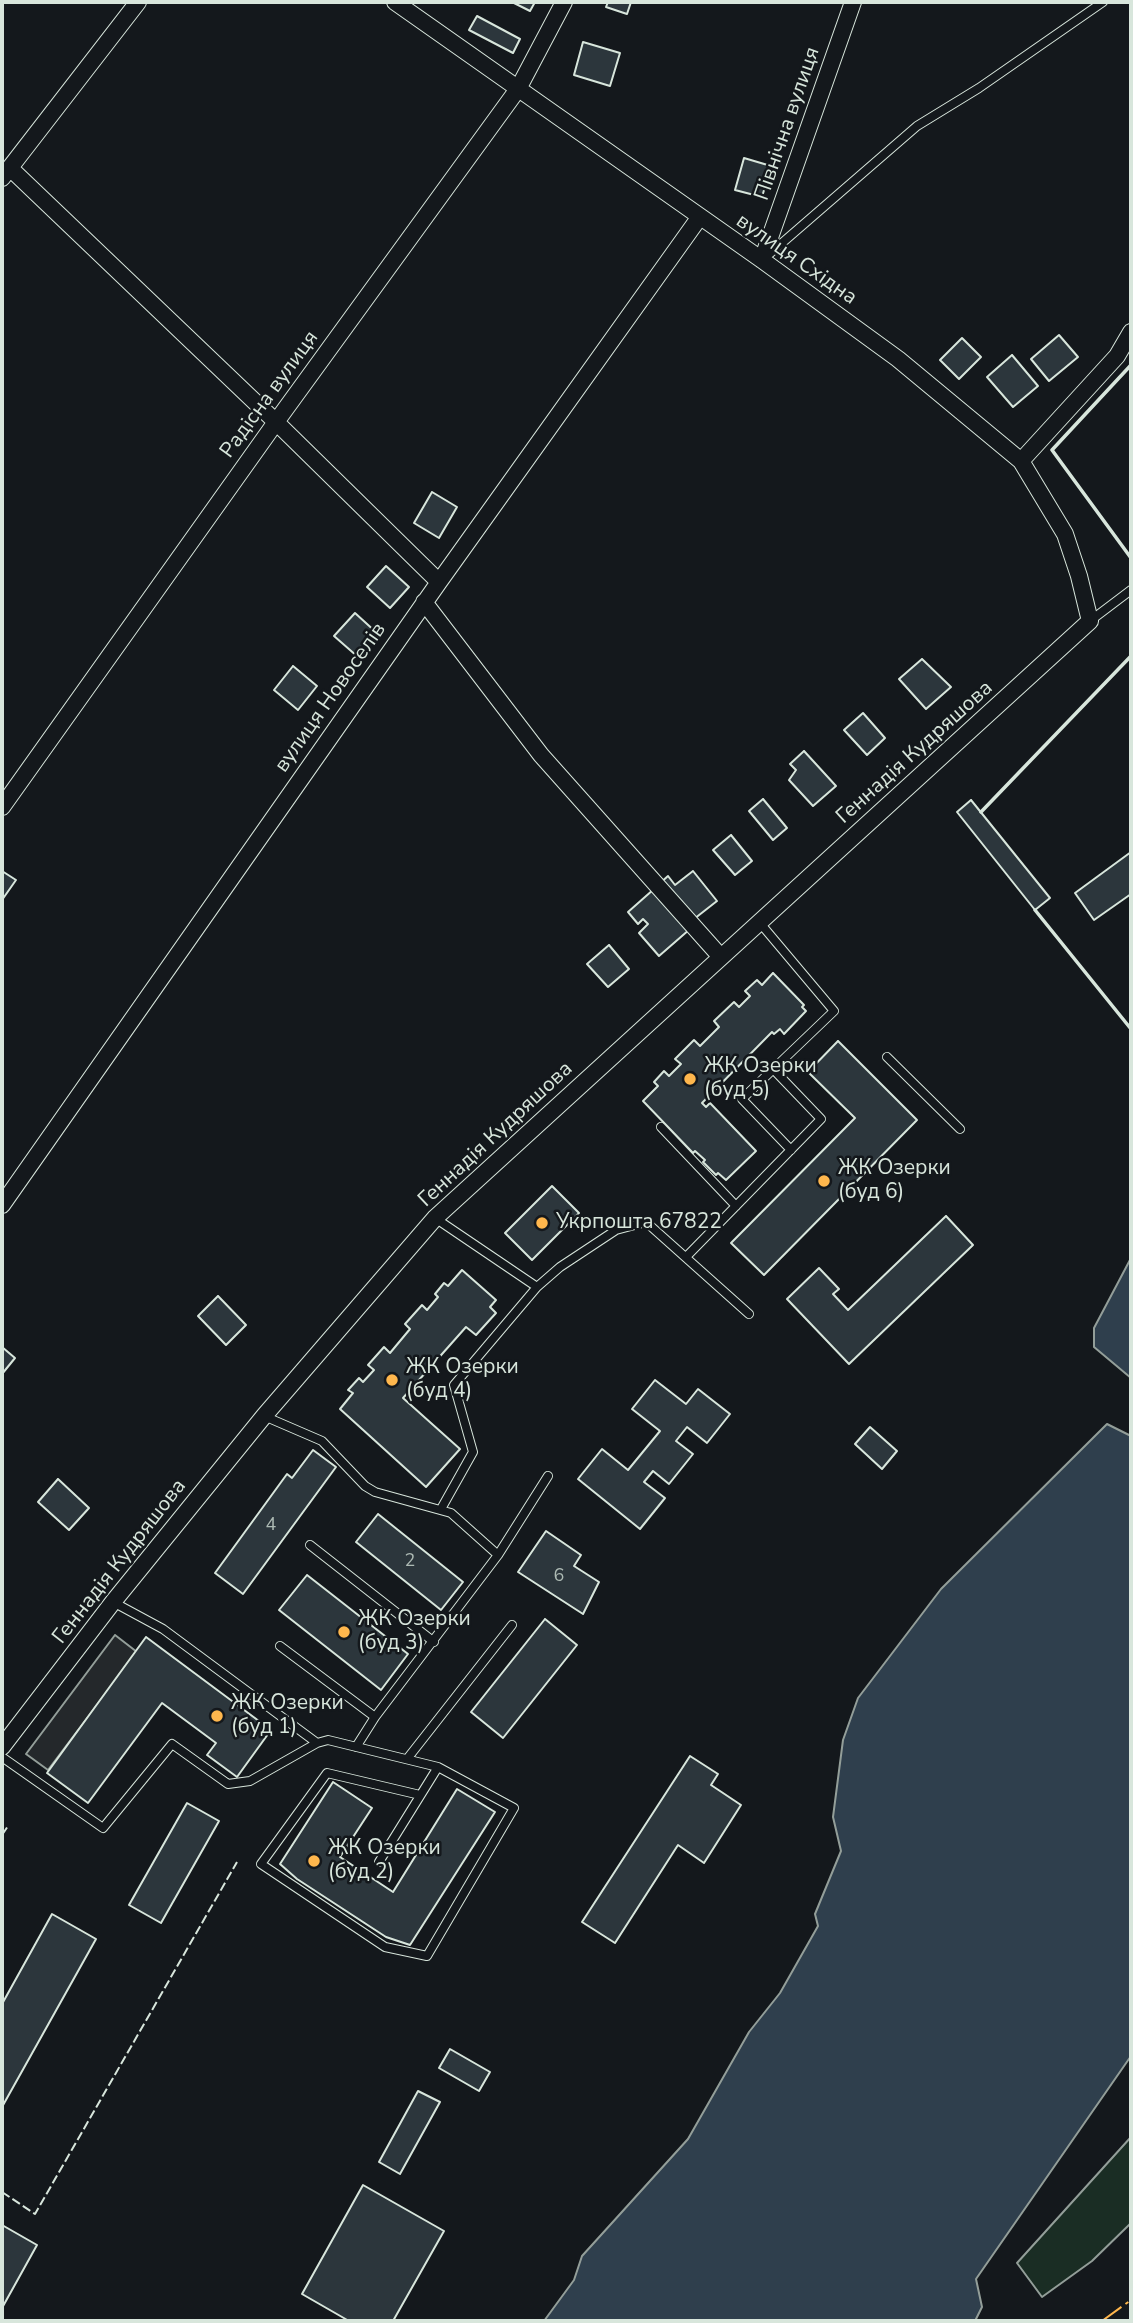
<!DOCTYPE html>
<meta charset="utf-8">
<style>
body{margin:0}
#map{position:relative;width:1133px;height:2323px;overflow:hidden;background:#14181c;font-family:"Nunito Sans",sans-serif}
canvas{display:block}
.frame{position:absolute;inset:0;border:4px solid #d8e6dc;pointer-events:none}
</style>
<div id="map">
<canvas width="1133" height="2323"></canvas>
<div class="frame"></div>
</div>
<script>
const ctx = document.querySelector('canvas').getContext('2d');
ctx.lineJoin = 'round';
function paint(path, color) { ctx.fillStyle = color; ctx.fill(path, 'evenodd'); }
const shape = rows => new Path2D(rows.map(r => 'M' + r).join(''));
function trace(path, color, width, dash) { ctx.strokeStyle = color; ctx.lineWidth = width; ctx.lineCap = dash ? 'butt' : 'round'; ctx.setLineDash(dash || []); ctx.stroke(path); }
function drawText(font, color, halo, rows, align = 'center') {
  ctx.font = font + ' "Nunito Sans",sans-serif'; ctx.lineWidth = 5; ctx.setLineDash([]); ctx.textBaseline = 'middle'; ctx.strokeStyle = halo; ctx.fillStyle = color; for (const [text, x, y, turn = 0] of rows) {
    ctx.save(); ctx.translate(x, y); ctx.rotate((+turn || 0) * Math.PI / 180); ctx.textAlign = isNaN(turn) ? turn : align; if (halo) ctx.strokeText(text, 0, 0); ctx.fillText(text, 0, 0); ctx.restore();
  }
}
const green = shape([
 [1131,2137,1131,2223,1092,2261,1042,2297,1017,2263,1131,2137]
]);
paint(green, '#1a2d24');
trace(green, '#939e99', 2);
const parking = shape([
 [115,1635,137,1652,48,1770,26,1754,115,1635]
]);
paint(parking, '#24282b');
trace(parking, '#939e99', 2);
const water = shape([
 [1131,1258,1131,1378,1094,1347,1094,1328,1131,1258],
 [1107,1424,1131,1436,1131,2056,976,2279,982,2307,975,2321,544,2321,574,2280,582,2256,688,2139,749,2032,780,1993,818,1926,815,1914,841,1851,833,1817,843,1740,858,1698,941,1589,1107,1424]
]);
paint(water, '#2f3f4d');
trace(water, '#939e99', 2);
const building = shape([
 [512,2,535,2,530,11,512,2],
 [608,2,631,2,627,14,606,7,608,2],
 [477,16,520,39,513,53,469,30,477,16],
 [583,42,620,53,610,86,574,75,583,42],
 [744,158,771,166,762,197,735,190,744,158],
 [1059,335,1078,357,1049,381,1031,359,1059,335],
 [962,338,981,357,959,379,940,360,962,338],
 [1012,355,1038,386,1013,407,987,377,1012,355],
 [432,492,457,507,439,538,414,523,432,492],
 [386,566,409,587,390,608,367,587,386,566],
 [355,613,378,634,358,657,334,636,355,613],
 [922,659,951,687,926,709,899,679,922,659],
 [293,666,317,686,298,710,274,690,293,666],
 [863,713,885,738,867,755,844,730,863,713],
 [804,751,836,786,813,806,789,780,796,770,790,764,804,751],
 [763,799,787,828,773,840,749,811,763,799],
 [971,800,1050,898,1035,910,957,812,971,800],
 [731,835,752,861,735,875,713,850,731,835],
 [1131,852,1131,894,1094,920,1075,893,1131,852],
 [2,871,16,880,2,900,2,871],
 [693,871,717,901,694,919,659,884,668,876,675,885,693,871],
 [654,889,690,929,659,956,639,933,648,924,643,919,638,924,628,912,654,889],
 [609,945,629,969,608,987,587,964,609,945],
 [773,973,804,1005,802,1007,806,1011,784,1034,780,1029,774,1034,772,1032,702,1103,706,1107,710,1103,756,1151,726,1180,718,1173,716,1175,703,1162,705,1160,695,1151,693,1153,643,1101,658,1086,654,1082,664,1071,669,1076,681,1064,675,1059,694,1040,700,1046,719,1027,714,1021,734,1002,739,1007,750,996,745,991,757,980,762,985,773,973],
 [838,1041,917,1120,764,1275,731,1243,855,1118,808,1072,838,1041],
 [552,1186,579,1213,532,1260,505,1233,552,1186],
 [946,1216,973,1245,849,1364,787,1299,819,1268,839,1289,833,1294,848,1310,946,1216],
 [462,1270,496,1300,490,1307,496,1313,476,1335,466,1327,403,1398,460,1449,426,1487,340,1409,353,1393,348,1390,359,1378,363,1382,374,1370,368,1365,384,1347,390,1353,410,1329,405,1324,422,1305,427,1310,438,1297,435,1294,444,1283,448,1286,462,1270],
 [218,1296,246,1325,226,1345,198,1316,218,1296],
 [2,1347,15,1358,2,1374,2,1347],
 [655,1380,686,1404,698,1389,730,1414,707,1443,687,1427,676,1441,693,1454,669,1484,653,1471,644,1482,665,1498,640,1529,578,1479,602,1449,628,1470,660,1431,632,1409,655,1380],
 [870,1427,897,1451,882,1469,855,1444,870,1427],
 [313,1450,336,1467,243,1594,215,1573,287,1474,292,1478,313,1450],
 [58,1479,89,1508,69,1530,38,1502,58,1479],
 [378,1514,463,1582,441,1610,356,1542,378,1514],
 [546,1531,581,1555,574,1566,599,1582,583,1614,518,1572,546,1531],
 [307,1575,408,1654,381,1690,279,1610,307,1575],
 [545,1619,577,1645,503,1738,471,1712,545,1619],
 [146,1637,271,1730,237,1777,207,1755,216,1743,162,1703,88,1803,47,1773,146,1637],
 [690,1756,718,1774,711,1785,741,1805,704,1863,678,1845,615,1943,582,1922,690,1756],
 [333,1782,372,1808,340,1857,393,1892,457,1789,495,1812,410,1945,386,1937,297,1879,280,1864,333,1782],
 [187,1803,219,1821,161,1923,129,1905,187,1803],
 [52,1914,96,1939,2,2107,2,2004,52,1914],
 [450,2049,490,2072,479,2091,439,2068,450,2049],
 [418,2091,440,2102,400,2174,379,2162,418,2091],
 [363,2185,444,2231,393,2321,349,2321,302,2294,363,2185],
 [2,2225,37,2245,2,2308,2,2225]
]);
paint(building, '#2c363c');
trace(building, '#d8e6dc', 2);
const lane = shape([
 [767,256,917,126,979,88,1103,2],
 [1090,621,1131,590],
 [760,923,834,1011,742,1099,791,1150],
 [887,1057,960,1129],
 [661,1127,736,1206],
 [435,1218,537,1287,560,1267,616,1230,646,1222,749,1314],
 [686,1257,821,1119,773,1069],
 [264,1416,322,1441,365,1486,375,1492,451,1513,498,1555],
 [441,1509,473,1452,454,1385,537,1287],
 [310,1545,434,1642],
 [113,1602,163,1629,317,1743,328,1740,438,1767,514,1808,427,1956,385,1947,261,1864,327,1773,420,1795],
 [280,1646,375,1717],
 [356,1747,375,1717,498,1555,548,1476],
 [2,1757,103,1828,172,1744,228,1784,250,1781,317,1743],
 [407,1759,512,1625],
 [379,1862,438,1767]
]);
const street = shape([
 [10,168,276,422,439,582],
 [2,178,138,2],
 [762,260,853,2],
 [1021,461,1117,356,1131,332],
 [424,602,541,755,720,956],
 [2,807,276,422,518,89,564,2],
 [2,1205,439,582,699,218],
 [2,1747,113,1602,264,1416,435,1218,1090,621,1079,576,1065,534,1021,461,898,359,762,260,395,2]
]);
trace(lane, '#d8e6dc', 10);
trace(street, '#d8e6dc', 18);
trace(lane, '#14181c', 8);
trace(street, '#14181c', 16);
trace(shape([
 [2,1835,8,1826],
 [2,2192,35,2214,237,1862]
]), '#d8e6dc', 2, [9, 3.5]);
trace(shape([
 [1131,365,1052,450,1131,558],
 [981,812,1131,656],
 [1035,910,1131,1029]
]), '#d8e6dc', 3.5);
trace(shape([
 [1102,2321,1131,2300]
]), '#ffb74d', 2, [24, 5, 3.5, 5]);
for (const [x, y, r, color] of [
 [690,1079,7,"#ffb74d"],
 [824,1181,7,"#ffb74d"],
 [542,1223,7,"#ffb74d"],
 [392,1380,7,"#ffb74d"],
 [344,1632,7,"#ffb74d"],
 [217,1716,7,"#ffb74d"],
 [314,1861,7,"#ffb74d"]
]) { const dot = new Path2D(); dot.arc(x, y, r, 0, 2 * Math.PI); ctx.fillStyle = color; ctx.fill(dot); trace(dot, '#14181c', 2.5); }
drawText('18px', '#adbab4', null, [
 ["4",271,1526],
 ["2",410,1562],
 ["6",559,1577]
]);
drawText('21px', '#d8e6dc', '#14181c', [
 ["Північна вулиця",788,124,-71],
 ["вулиця Східна",796,260,35],
 ["Радісна вулиця",270,395,-54],
 ["вулиця Новоселів",331,698,-55],
 ["Геннадія Кудряшова",915,753,-42],
 ["Геннадія Кудряшова",496,1135,-43],
 ["Геннадія Кудряшова",120,1562,-52]
]);
drawText('21px', '#d8e6dc', '#14181c', [
 ["ЖК Озерки",704,1067],
 ["(буд 5)",704,1091],
 ["ЖК Озерки",838,1169],
 ["(буд 6)",838,1193],
 ["Укрпошта 67822",556,1223],
 ["ЖК Озерки",406,1368],
 ["(буд 4)",406,1392],
 ["ЖК Озерки",358,1620],
 ["(буд 3)",358,1644],
 ["ЖК Озерки",231,1704],
 ["(буд 1)",231,1728],
 ["ЖК Озерки",328,1849],
 ["(буд 2)",328,1873]
], 'left');
</script>
